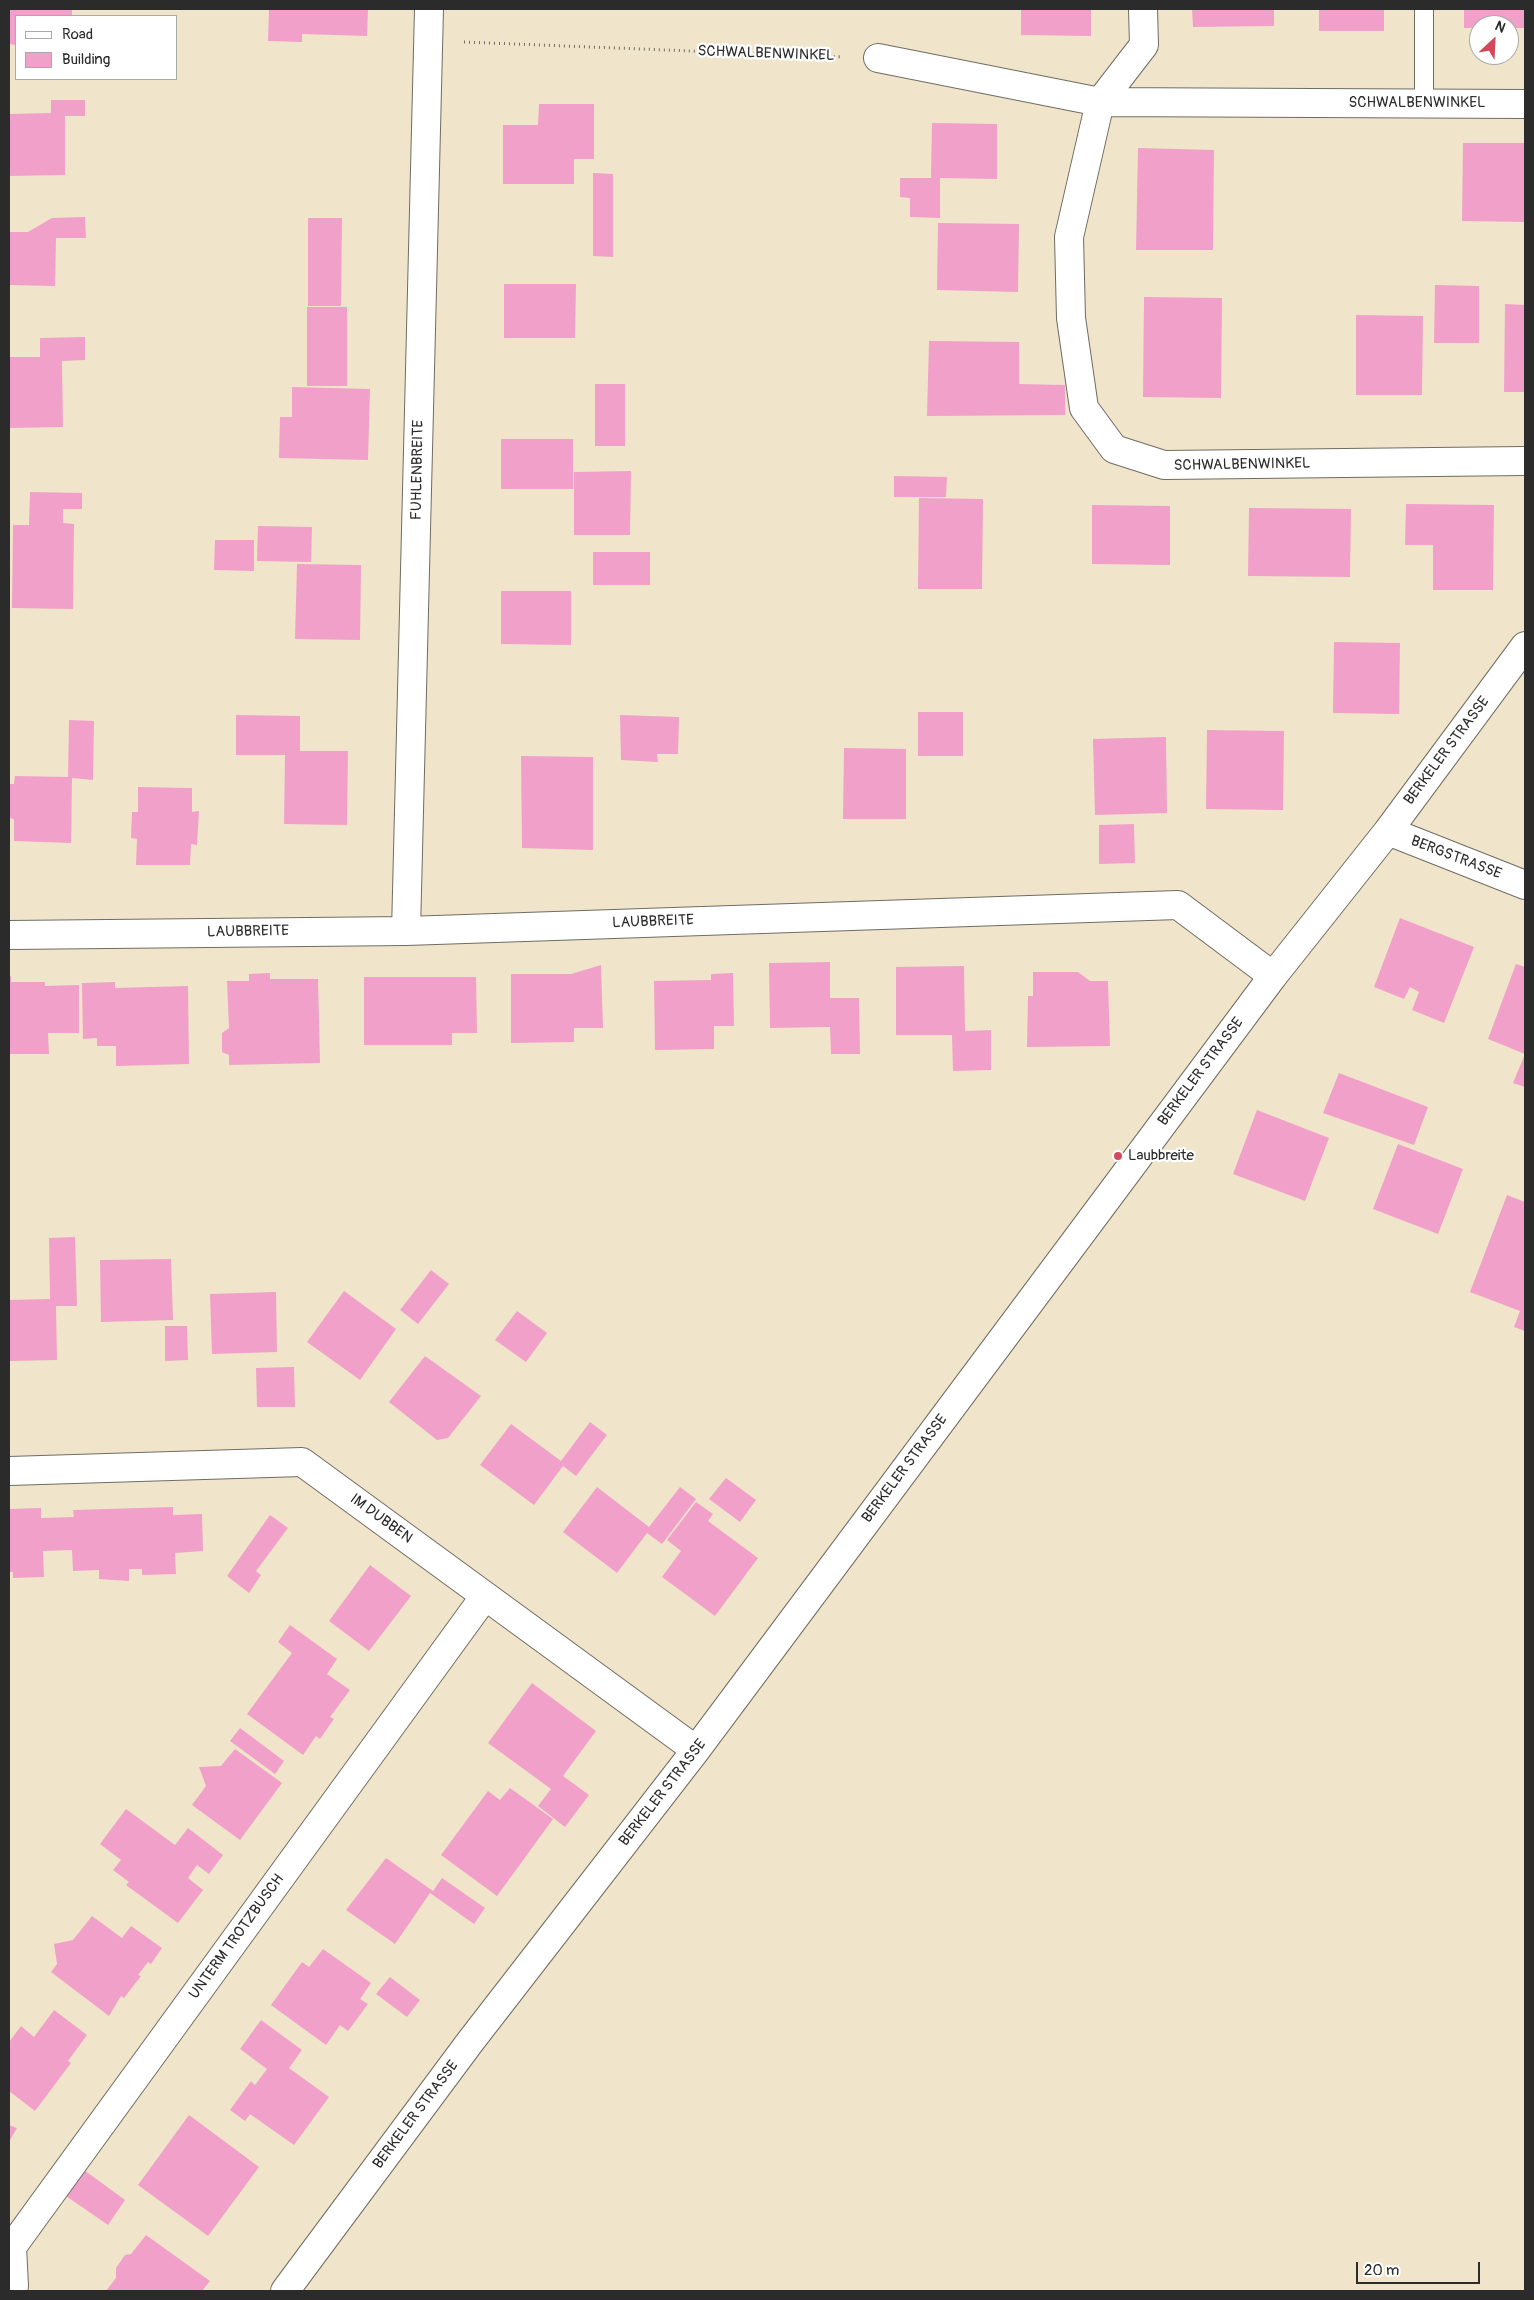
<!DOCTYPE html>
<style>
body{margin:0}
#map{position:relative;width:1534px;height:2300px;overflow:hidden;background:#f0e5ca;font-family:Pangolin,sans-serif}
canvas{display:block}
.frame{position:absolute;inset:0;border:10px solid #2b2b2b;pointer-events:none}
.legend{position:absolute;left:15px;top:15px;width:162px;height:65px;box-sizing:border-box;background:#fff;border:1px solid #aaa;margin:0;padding:6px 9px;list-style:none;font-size:15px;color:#2b2b2b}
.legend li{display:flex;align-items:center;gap:10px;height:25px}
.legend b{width:25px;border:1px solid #aaa}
.north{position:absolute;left:1469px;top:15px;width:50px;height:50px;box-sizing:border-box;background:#fff;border:1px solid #aaa;border-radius:50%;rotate:25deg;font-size:14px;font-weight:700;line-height:20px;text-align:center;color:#2b2b2b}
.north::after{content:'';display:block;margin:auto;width:18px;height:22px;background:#d1495b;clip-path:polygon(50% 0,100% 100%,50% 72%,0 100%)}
.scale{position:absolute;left:1356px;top:2262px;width:124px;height:22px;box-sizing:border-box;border:2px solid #2b2b2b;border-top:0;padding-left:6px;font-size:15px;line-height:18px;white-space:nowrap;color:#2b2b2b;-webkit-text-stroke:4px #fff;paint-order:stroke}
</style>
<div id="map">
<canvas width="1534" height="2300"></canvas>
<div class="frame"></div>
<ul class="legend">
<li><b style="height:6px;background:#fff"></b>Road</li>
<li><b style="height:14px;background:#f1a0c9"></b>Building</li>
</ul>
<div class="north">N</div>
<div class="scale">20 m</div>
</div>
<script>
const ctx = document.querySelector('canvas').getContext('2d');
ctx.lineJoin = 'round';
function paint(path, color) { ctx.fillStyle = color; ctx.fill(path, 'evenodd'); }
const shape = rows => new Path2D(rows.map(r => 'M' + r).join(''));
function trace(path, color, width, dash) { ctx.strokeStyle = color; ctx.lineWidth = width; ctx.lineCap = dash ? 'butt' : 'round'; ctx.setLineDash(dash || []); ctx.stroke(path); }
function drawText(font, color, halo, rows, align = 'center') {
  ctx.font = font + ' Pangolin,sans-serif'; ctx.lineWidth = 4.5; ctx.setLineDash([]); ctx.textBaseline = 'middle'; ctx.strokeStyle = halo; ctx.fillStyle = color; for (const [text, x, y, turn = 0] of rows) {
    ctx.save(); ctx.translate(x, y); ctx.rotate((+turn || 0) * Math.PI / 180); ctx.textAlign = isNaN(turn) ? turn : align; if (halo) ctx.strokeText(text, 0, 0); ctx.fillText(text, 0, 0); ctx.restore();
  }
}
paint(shape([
 [9,9,72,9,72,16,16,16,16,45,9,44],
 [269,9,368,9,367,36,302,34,302,42,268,41],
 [1021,9,1091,9,1091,36,1021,35],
 [1192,9,1274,9,1274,26,1193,27],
 [1319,9,1384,9,1384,31,1319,31],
 [1464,9,1525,9,1525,28,1509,28,1509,25,1479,25,1479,28,1464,28],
 [51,100,85,100,85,116,65,116,65,175,9,176,9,114,51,113],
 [539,104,594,104,594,159,574,159,574,184,503,184,503,125,538,125],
 [932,123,997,124,997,179,940,178,940,218,910,217,910,198,900,197,900,178,931,178],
 [1463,143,1525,143,1525,222,1462,221],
 [1138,148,1214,150,1213,250,1136,250],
 [593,173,613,174,613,257,593,256],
 [85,217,86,238,56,238,55,286,9,285,9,232,28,232,52,218],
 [308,218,342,218,341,306,308,306],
 [938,223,1019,224,1018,292,937,290],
 [504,284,576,284,575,338,504,338],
 [1435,285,1479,286,1479,343,1434,343],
 [1144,297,1222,298,1221,398,1143,397],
 [1505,304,1525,305,1525,392,1504,392],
 [307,307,347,307,347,386,307,386],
 [1356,315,1423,316,1422,395,1356,395],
 [85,337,85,360,62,361,63,427,9,428,9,357,40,357,40,338],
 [929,341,1019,342,1019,384,1065,385,1065,415,927,416],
 [595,384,625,384,625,446,595,446],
 [292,387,370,389,368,460,279,458,280,417,292,417],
 [501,439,573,439,573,489,501,489],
 [631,471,630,535,574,535,574,472],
 [894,476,947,477,946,497,894,497],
 [30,492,82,493,82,509,63,509,63,523,74,524,73,609,12,608,13,525,29,525],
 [919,498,983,499,982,589,918,589],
 [1406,504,1494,505,1493,590,1433,590,1433,545,1405,545],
 [1092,505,1170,506,1170,565,1092,564],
 [1249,508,1351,509,1350,577,1248,576],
 [258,526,312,527,311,562,257,561],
 [215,540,254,540,254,571,214,570],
 [593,552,650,552,650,585,593,585],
 [297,564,361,565,360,640,295,639],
 [501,591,571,591,571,645,501,644],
 [1334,642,1400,643,1399,714,1333,713],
 [918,712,963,712,963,756,918,756],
 [236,715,300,716,300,751,348,751,347,825,284,824,285,755,236,755],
 [620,715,679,717,678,754,657,754,658,762,621,760],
 [69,720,94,721,93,780,72,778,71,843,14,841,14,819,9,818,9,784,14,784,15,776,68,777],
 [1207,730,1284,731,1283,810,1206,809],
 [1166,737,1167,813,1095,815,1093,739],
 [844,748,906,749,906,819,843,819],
 [521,756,593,757,593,850,522,848],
 [138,787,192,788,192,812,199,811,197,845,191,844,190,865,136,865,137,839,131,838,132,812,138,812],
 [1134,824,1135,863,1099,864,1099,825],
 [1400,918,1474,947,1444,1023,1412,1010,1419,992,1410,987,1404,999,1374,987],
 [830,962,830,998,859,998,860,1054,831,1054,830,1027,770,1028,769,963],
 [1516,964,1525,967,1525,1087,1513,1083,1525,1054,1488,1039],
 [601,965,603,1028,574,1028,574,1042,511,1043,511,974,571,974],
 [964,966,965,1031,991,1030,991,1070,953,1071,952,1035,896,1035,896,967],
 [1033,972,1078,972,1090,981,1108,981,1110,1046,1027,1047,1028,996,1033,996],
 [270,973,270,979,318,979,320,1063,229,1065,229,1055,222,1052,222,1033,229,1028,227,981,249,981,249,974],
 [733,973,734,1026,714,1026,714,1049,655,1050,654,981,711,980,711,974],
 [9,976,11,976,11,982,45,982,45,986,79,985,79,1033,48,1033,49,1054,9,1054],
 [364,977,476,977,477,1033,452,1033,452,1045,364,1045],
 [115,982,115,988,188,986,189,1064,116,1066,116,1046,97,1046,97,1038,83,1039,82,983],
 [1339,1073,1428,1107,1414,1145,1323,1113],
 [1257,1110,1329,1138,1305,1201,1233,1174],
 [1398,1144,1463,1169,1438,1234,1373,1209],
 [1507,1195,1525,1202,1525,1331,1514,1327,1520,1311,1470,1292],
 [75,1237,77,1306,56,1306,57,1360,9,1361,9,1300,50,1299,49,1238],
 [171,1259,173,1320,101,1322,100,1260],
 [431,1270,449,1284,418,1324,400,1310],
 [344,1291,396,1329,360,1380,307,1342],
 [276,1292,277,1352,212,1354,210,1294],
 [517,1311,547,1333,526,1362,495,1340],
 [165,1326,187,1326,188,1360,165,1361],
 [425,1356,481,1396,448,1438,437,1440,389,1402],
 [294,1367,295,1407,257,1407,256,1368],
 [590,1422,607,1435,576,1476,563,1466,534,1505,480,1465,511,1424,561,1461],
 [726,1478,756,1500,740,1522,709,1499],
 [597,1487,649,1527,680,1487,696,1499,662,1544,647,1533,617,1573,563,1532],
 [696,1502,713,1514,708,1521,758,1558,715,1616,662,1577,681,1551,667,1540],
 [173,1507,173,1515,202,1514,203,1551,175,1553,176,1574,142,1575,142,1569,129,1569,129,1581,99,1579,99,1570,73,1571,72,1550,43,1551,44,1577,13,1578,13,1572,9,1572,9,1509,41,1508,41,1518,74,1517,73,1510],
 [270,1515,288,1528,256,1571,261,1575,249,1593,227,1576],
 [370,1565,411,1596,369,1651,329,1621],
 [290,1625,337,1659,327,1674,350,1690,330,1717,334,1719,320,1739,316,1736,303,1755,247,1714,292,1653,278,1642],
 [532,1683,596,1731,563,1776,589,1795,565,1827,538,1806,551,1789,488,1743],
 [240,1728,284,1761,275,1774,230,1741],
 [235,1749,282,1783,240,1840,192,1805,206,1786,199,1767,221,1766],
 [510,1788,553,1819,497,1896,441,1855,488,1791,500,1800],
 [126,1809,175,1845,188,1828,223,1855,209,1874,197,1865,188,1878,203,1890,178,1923,126,1885,129,1882,113,1870,121,1860,100,1844],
 [386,1858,433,1891,442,1878,485,1908,474,1924,430,1893,395,1944,346,1910],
 [92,1916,122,1938,131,1926,162,1948,151,1964,148,1962,138,1975,141,1976,124,1998,121,1996,109,2016,51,1972,57,1964,54,1944,73,1940],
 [323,1949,371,1983,360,1999,368,2004,348,2031,340,2025,326,2045,271,2005,302,1962,309,1967],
 [390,1977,420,2000,407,2017,376,1994],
 [54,2010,87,2035,68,2061,71,2063,35,2111,9,2091,9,2042,21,2026,34,2037],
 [261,2020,302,2050,289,2068,329,2097,294,2145,250,2114,245,2121,230,2110,251,2081,255,2085,267,2069,240,2049],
 [189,2115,259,2167,208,2236,138,2185],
 [9,2125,17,2128,9,2142],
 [84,2170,125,2200,108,2225,66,2196],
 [146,2235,210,2281,202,2291,106,2291,116,2278,116,2268,125,2255,131,2254]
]), '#f1a0c9');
const lane = shape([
 [1424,104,1424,9]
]);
const street = shape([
 [1143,9,1144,45,1100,102,1069,237,1071,318,1084,408,1114,449,1164,465,1525,461],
 [878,58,1100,102,1525,104],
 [1388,831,1525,885],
 [406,931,429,9],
 [9,935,406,931,1178,905,1273,976],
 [9,1471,302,1462,696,1750],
 [14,2286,12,2247,485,1596],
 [285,2291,470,2042,696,1750,1273,976,1388,831,1525,646]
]);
trace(lane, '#706c63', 20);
trace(street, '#706c63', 30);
trace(shape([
 [464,42,843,57]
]), '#706c63', 3, [1, 4]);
trace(lane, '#fff', 18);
trace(street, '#fff', 28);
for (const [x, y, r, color] of [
 [1118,1156,5,"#d1495b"]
]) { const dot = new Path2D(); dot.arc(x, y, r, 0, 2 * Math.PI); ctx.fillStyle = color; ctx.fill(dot); trace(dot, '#fff', 2); }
drawText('15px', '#2b2b2b', '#fff', [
 ["SCHWALBENWINKEL",766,54,2],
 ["SCHWALBENWINKEL",1417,103],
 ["SCHWALBENWINKEL",1242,465,-1],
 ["FUHLENBREITE",418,470,-89],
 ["BERKELER STRASSE",1447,751,-53],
 ["BERGSTRASSE",1456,858,21],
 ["LAUBBREITE",653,922,-2],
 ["LAUBBREITE",248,932,-1],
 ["BERKELER STRASSE",1201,1072,-53],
 ["BERKELER STRASSE",905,1469,-53],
 ["IM DUBBEN",381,1519,36],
 ["BERKELER STRASSE",663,1793,-52],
 ["UNTERM TROTZBUSCH",237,1937,-54],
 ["BERKELER STRASSE",416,2115,-53]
]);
drawText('15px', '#2b2b2b', '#fff', [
 ["Laubbreite",1128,1156]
], 'left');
</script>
